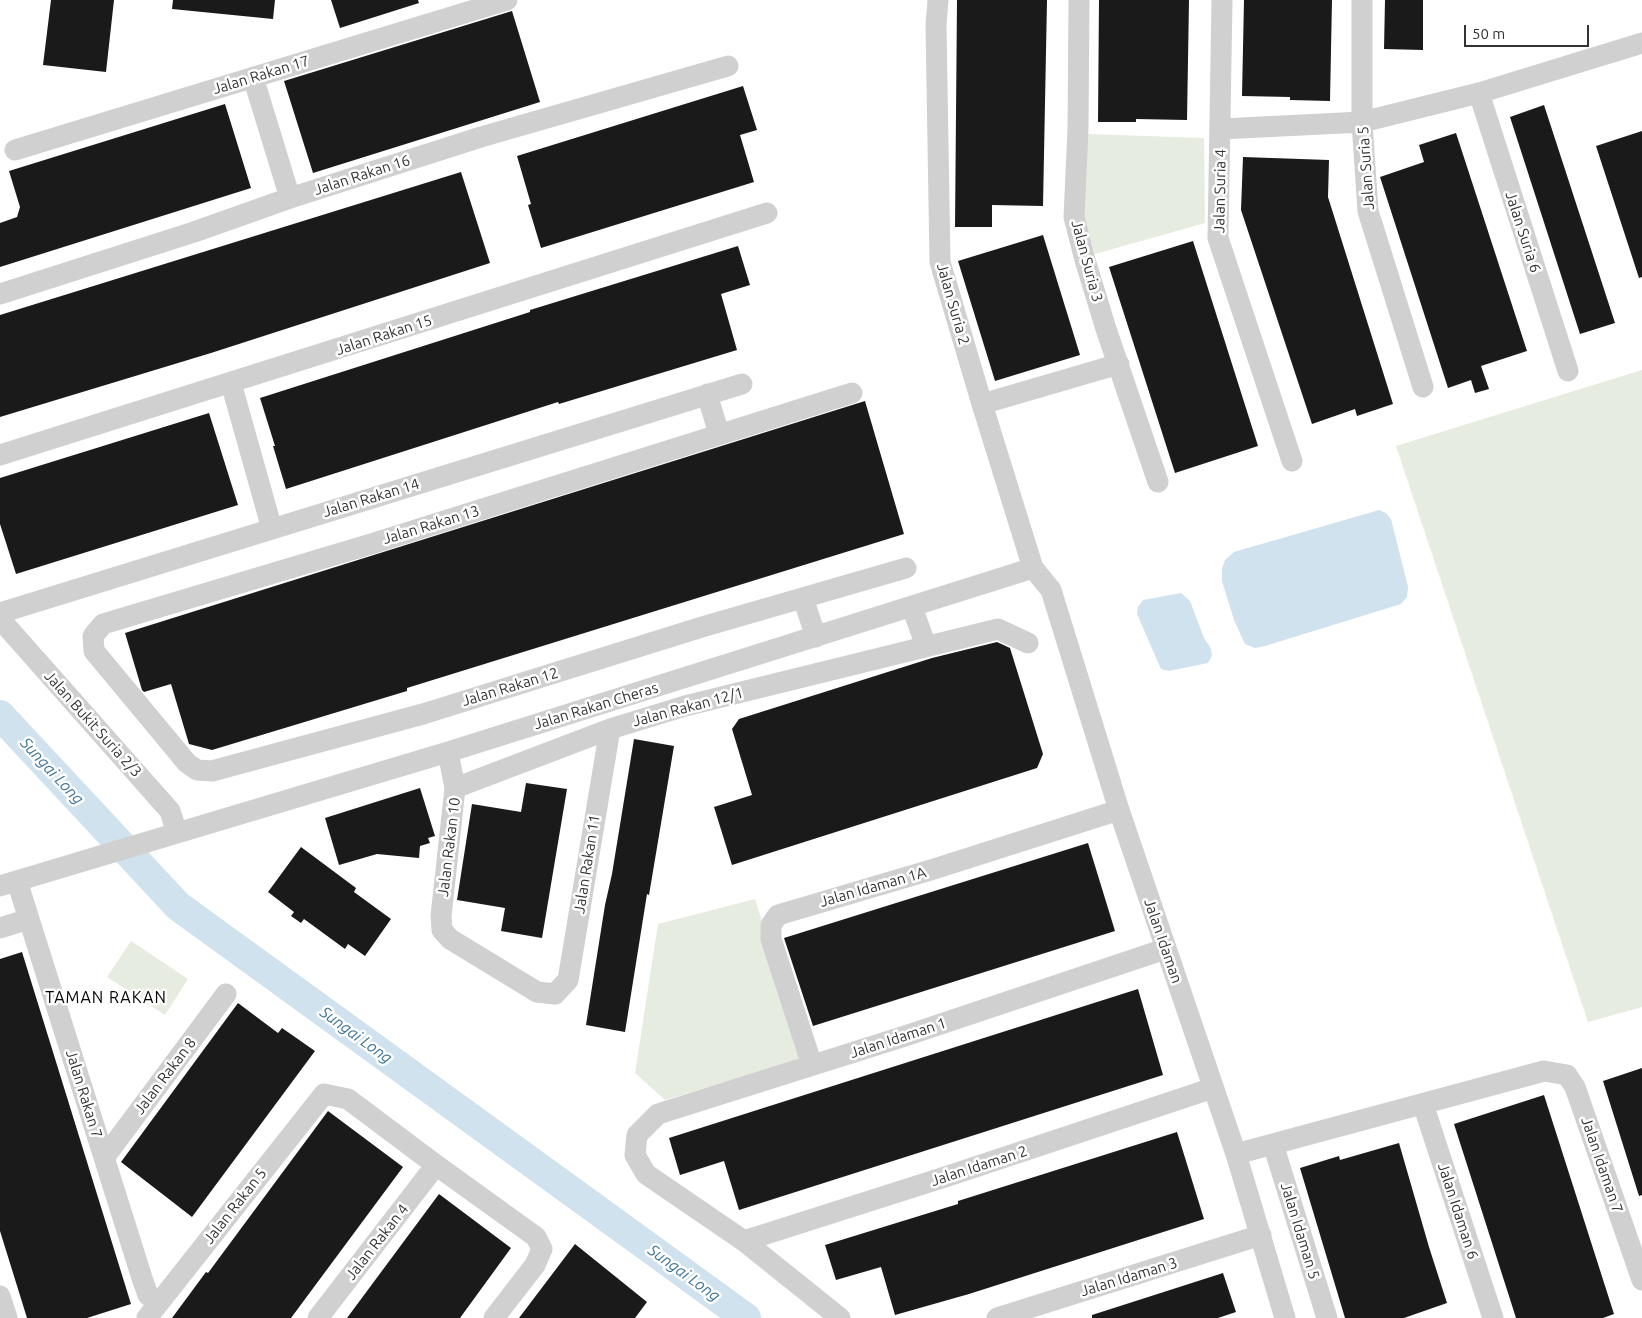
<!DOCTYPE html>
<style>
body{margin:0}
#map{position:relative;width:1642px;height:1318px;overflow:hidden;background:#fff;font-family:Ubuntu,sans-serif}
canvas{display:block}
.scale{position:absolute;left:1464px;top:25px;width:125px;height:22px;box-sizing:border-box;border:2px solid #333;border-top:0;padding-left:6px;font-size:15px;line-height:18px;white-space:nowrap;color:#333;-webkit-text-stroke:4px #fff;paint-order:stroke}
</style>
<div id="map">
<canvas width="1642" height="1318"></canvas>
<div class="scale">50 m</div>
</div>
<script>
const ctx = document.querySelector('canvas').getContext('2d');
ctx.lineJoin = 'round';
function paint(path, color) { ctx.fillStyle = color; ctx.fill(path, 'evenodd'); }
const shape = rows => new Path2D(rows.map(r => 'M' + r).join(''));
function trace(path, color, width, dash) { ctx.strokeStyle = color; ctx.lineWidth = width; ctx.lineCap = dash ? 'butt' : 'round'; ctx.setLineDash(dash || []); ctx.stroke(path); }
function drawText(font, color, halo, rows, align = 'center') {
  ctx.font = font + ' Ubuntu,sans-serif'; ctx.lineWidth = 5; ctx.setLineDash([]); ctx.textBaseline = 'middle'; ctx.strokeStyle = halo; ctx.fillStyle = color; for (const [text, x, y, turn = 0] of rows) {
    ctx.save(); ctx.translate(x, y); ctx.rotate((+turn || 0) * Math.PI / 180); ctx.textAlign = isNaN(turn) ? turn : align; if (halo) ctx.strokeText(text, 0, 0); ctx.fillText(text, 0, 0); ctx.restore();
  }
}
paint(shape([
 [1087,134,1204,138,1205,223,1095,254,1084,218],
 [1642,370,1642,1007,1588,1022,1396,446],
 [755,899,805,1058,665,1100,635,1073,658,924],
 [131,941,188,979,165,1015,107,977]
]), '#e6ecdf');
paint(shape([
 [1379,510,1386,513,1391,519,1408,587,1407,597,1401,604,1265,646,1255,648,1245,644,1234,620,1222,581,1222,569,1225,560,1234,552],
 [1181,593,1190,601,1204,638,1211,649,1212,656,1208,663,1169,671,1161,669,1137,614,1138,607,1143,600]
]), '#cfe2ee');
trace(shape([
 [0,715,178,906,746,1318]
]), '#cfe2ee', 30);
paint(shape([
 [51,0,114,0,106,72,43,65],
 [173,0,275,0,273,19,172,9],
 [331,0,418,0,419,3,340,28],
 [957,0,1047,0,1043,206,992,205,992,227,955,227],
 [1099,0,1189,0,1187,120,1136,119,1136,122,1098,122],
 [1244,0,1332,0,1330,101,1290,100,1290,97,1242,96],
 [1385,0,1423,0,1423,50,1384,49],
 [512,11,540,102,313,173,284,81],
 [743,86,757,130,740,135,754,182,541,248,528,205,531,204,517,156],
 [225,104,251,188,0,267,0,223,17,217,20,207,9,171],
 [1544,105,1615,323,1580,334,1510,117],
 [1642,131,1642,277,1639,278,1596,146],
 [1456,133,1527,351,1481,366,1489,389,1475,393,1471,380,1448,388,1380,177,1424,162,1419,145],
 [1243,157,1329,160,1328,197,1393,404,1357,416,1355,409,1312,424,1241,210],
 [461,172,490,263,211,353,0,417,0,315],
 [1043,235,1080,355,995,381,958,261],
 [1193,241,1258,446,1175,473,1109,267],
 [738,246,750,285,721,294,737,350,559,404,558,402,286,489,273,446,275,446,260,398,530,312,530,310],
 [865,401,904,534,407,688,407,691,212,750,189,744,171,684,144,692,142,690,125,633],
 [209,413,238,505,16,574,0,524,0,478],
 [997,642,1010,648,1043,754,1037,768,732,865,714,807,752,795,732,729,739,719,932,658],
 [634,739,674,746,649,895,647,894,625,1032,586,1025,605,905,612,874],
 [526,783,567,789,542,938,501,931,505,908,457,900,472,804,521,812],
 [420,788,435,836,428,838,430,843,420,846,419,858,377,854,339,865,325,818],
 [1088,843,1115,931,813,1026,784,938],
 [301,847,356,888,354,892,391,919,365,956,348,944,345,949,304,919,301,923,291,916,294,912,268,892],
 [22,952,131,1304,87,1318,27,1318,0,1231,0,959],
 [1138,989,1163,1075,739,1210,724,1161,680,1175,669,1138],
 [238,1003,278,1033,282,1028,315,1051,192,1217,121,1162],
 [1642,1068,1642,1195,1639,1196,1603,1081],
 [1544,1095,1614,1314,1603,1318,1516,1318,1454,1124],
 [328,1111,403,1167,291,1318,172,1318,206,1272,208,1273],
 [1177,1132,1204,1219,969,1294,895,1315,881,1267,836,1280,825,1245,958,1204,958,1201],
 [1399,1143,1429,1247,1447,1303,1404,1318,1345,1318,1300,1168,1339,1156,1340,1160],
 [439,1194,511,1248,460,1318,347,1318],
 [575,1244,647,1302,635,1318,519,1318],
 [1223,1273,1236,1312,1218,1318,1092,1318,1092,1315]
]), '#1a1a1a');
trace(shape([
 [938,0,936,25,940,262,982,404,1033,568,1051,590,1119,810,1236,1154,1285,1318],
 [1079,0,1078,129,1074,217,1085,260,1106,329,1158,482],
 [1222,0,1218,238,1292,461],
 [1362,0,1362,122,1368,211,1423,387],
 [253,77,290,198],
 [1479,93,1568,371],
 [1221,129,1362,122,1479,93,1642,43],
 [15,150,507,0],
 [0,294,194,232,290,198,481,137,728,66],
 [231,383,272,529],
 [852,393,371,544,103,624,93,636,94,651,187,763,197,770,212,771,423,714,702,627,906,568],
 [707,394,719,434],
 [982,404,1119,364],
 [0,455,767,213],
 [803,598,816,637],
 [912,607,926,646],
 [0,613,742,384],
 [0,619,170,811,177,833],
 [448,752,455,788,441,916,442,930,450,939,537,992,555,994,568,980,610,729],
 [455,788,610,729,685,706,998,629,1028,643],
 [17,881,142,1278,148,1295,158,1303],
 [0,886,448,752,1033,568],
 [0,928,29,919],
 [812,1065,771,939,771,925,778,915,934,869,1119,810],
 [1423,1104,1493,1318],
 [1273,1144,1327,1318],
 [1236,1154,1544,1071,1567,1075,1575,1087,1642,1280],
 [104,1158,226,994],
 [744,1241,948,1176,1213,1088],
 [0,1296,7,1318],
 [147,1318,324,1094,348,1099,436,1165,536,1237,542,1249,535,1265,494,1318],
 [318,1318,436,1165],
 [840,1318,744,1241,646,1174,635,1155,637,1135,658,1114,905,1036,1165,949],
 [997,1318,1261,1235]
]), '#d0d0d0', 21);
drawText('15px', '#333', '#fff', [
 ["Jalan Rakan 17",261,75,-17],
 ["Jalan Suria 5",1366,168,-94],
 ["Jalan Rakan 16",362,175,-18],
 ["Jalan Suria 4",1220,191,-89],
 ["Jalan Suria 6",1523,232,72],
 ["Jalan Suria 3",1087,261,75],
 ["Jalan Suria 2",953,304,74],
 ["Jalan Rakan 15",384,335,-18],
 ["Jalan Rakan 14",371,498,-17],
 ["Jalan Rakan 13",431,525,-17],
 ["Jalan Rakan 12",510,687,-17],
 ["Jalan Rakan Cheras",596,706,-17],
 ["Jalan Rakan 12/1",688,707,-15],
 ["Jalan Bukit Suria 2/3",93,724,48],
 ["Jalan Rakan 10",449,847,-83],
 ["Jalan Rakan 11",587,864,-81],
 ["Jalan Idaman 1A",873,887,-16],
 ["Jalan Idaman",1163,941,71],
 ["Jalan Idaman 1",898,1038,-18],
 ["Jalan Rakan 8",165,1076,-53],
 ["Jalan Rakan 7",84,1094,73],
 ["Jalan Idaman 7",1602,1165,71],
 ["Jalan Idaman 2",979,1166,-18],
 ["Jalan Rakan 5",235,1206,-52],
 ["Jalan Idaman 6",1458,1211,72],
 ["Jalan Idaman 5",1300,1231,73],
 ["Jalan Rakan 4",377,1242,-52],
 ["Jalan Idaman 3",1129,1277,-17]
]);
drawText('italic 16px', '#3f7597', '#fff', [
 ["Sungai Long",52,771,47],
 ["Sungai Long",356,1035,36],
 ["Sungai Long",684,1273,36]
]);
ctx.letterSpacing = '1px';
drawText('16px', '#000', '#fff', [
 ["TAMAN RAKAN",106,998]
]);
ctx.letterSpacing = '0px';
</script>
